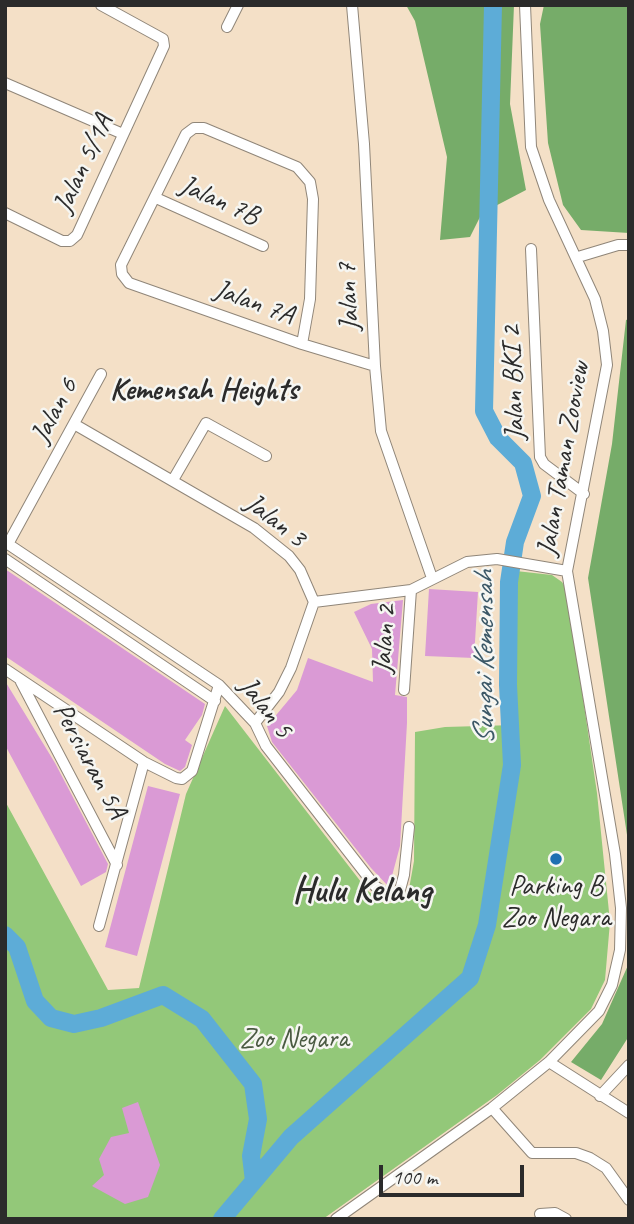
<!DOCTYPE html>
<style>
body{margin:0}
#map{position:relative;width:634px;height:1224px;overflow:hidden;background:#f4e0c7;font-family:Caveat,sans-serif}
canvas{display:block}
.frame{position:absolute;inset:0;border:7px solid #2b2b2b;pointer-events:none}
.scale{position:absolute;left:379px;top:1165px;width:145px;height:32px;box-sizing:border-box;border:4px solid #2b2b2b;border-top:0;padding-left:9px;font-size:21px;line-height:24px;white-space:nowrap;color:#2b2b2b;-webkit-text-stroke:5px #f6f6f2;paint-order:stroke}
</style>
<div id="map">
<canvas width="634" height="1224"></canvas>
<div class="frame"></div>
<div class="scale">100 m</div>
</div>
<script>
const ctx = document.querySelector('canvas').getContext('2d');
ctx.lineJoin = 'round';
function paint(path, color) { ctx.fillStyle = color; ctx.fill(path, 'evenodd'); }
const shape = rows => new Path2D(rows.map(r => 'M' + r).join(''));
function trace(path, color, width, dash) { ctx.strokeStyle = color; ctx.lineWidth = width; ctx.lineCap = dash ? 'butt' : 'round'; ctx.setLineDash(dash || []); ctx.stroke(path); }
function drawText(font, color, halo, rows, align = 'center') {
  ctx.font = font + ' Caveat,sans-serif'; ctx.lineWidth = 5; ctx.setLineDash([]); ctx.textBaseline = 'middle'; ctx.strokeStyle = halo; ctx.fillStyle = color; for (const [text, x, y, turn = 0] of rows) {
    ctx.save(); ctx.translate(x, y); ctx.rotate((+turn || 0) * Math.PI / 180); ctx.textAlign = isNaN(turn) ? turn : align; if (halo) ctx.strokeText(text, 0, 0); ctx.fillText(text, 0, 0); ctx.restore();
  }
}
paint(shape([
 [507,570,552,575,562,582,567,590,597,793,610,922,605,980,591,1009,540,1060,497,1095,323,1219,5,1219,5,801,108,990,139,988,186,794,225,706,368,891,385,904,396,902,409,889,414,861,415,732,445,727,515,725,506,624]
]), '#93c879');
paint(shape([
 [406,5,514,5,510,104,526,190,482,213,470,237,440,240,447,157,415,21],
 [544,5,629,5,629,233,581,230,563,205,548,143,540,24],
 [629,319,629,848,588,578,612,444,626,320],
 [629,963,629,1036,601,1080,571,1062,602,1024]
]), '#76ac69');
trace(shape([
 [5,935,17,947,35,1001,51,1018,74,1024,101,1018,163,995,202,1019,253,1084,258,1119,251,1156,254,1181],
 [222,1219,291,1137,470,978,487,925,512,765,508,685,509,582,515,542,532,496,523,463,498,438,484,411,493,5]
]), '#5dacd7', 18);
paint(shape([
 [5,569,205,704,202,715,185,740,192,745,185,767,180,771,165,764,5,656],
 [429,589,478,592,474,658,425,656],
 [403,600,395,695,407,697,407,723,400,846,389,887,371,868,272,742,267,726,297,690,308,658,373,682,372,649,354,612,371,604],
 [5,681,55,763,108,864,106,872,81,886,5,745],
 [148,786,180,794,137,956,105,947],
 [138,1102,160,1165,148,1197,125,1204,92,1186,104,1175,99,1159,111,1137,129,1133,122,1108]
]), '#da9ad5');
const minor = shape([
 [352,5,364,144,375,366,381,431,432,578],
 [227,27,238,5],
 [5,83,123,134],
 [156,198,263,246],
 [5,213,62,241,70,241,77,235,164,46,163,39,101,5],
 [531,249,540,457,544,464,584,494],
 [578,257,618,245,629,245],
 [302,344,310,299,313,199,310,182,297,167,204,128,194,128,186,134,121,265,122,274,129,283,302,344,375,366],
 [74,424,254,528,289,556,300,570,314,602,291,668,279,692,255,723],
 [173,480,206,423,266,456],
 [5,542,219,685,255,723,266,746,375,886,389,896,396,896,400,890,404,875,409,827],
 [8,544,101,374],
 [5,559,215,701],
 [314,602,411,590,467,562,497,559,567,571],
 [5,669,144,762,176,778,182,779,192,771,219,685],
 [21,682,117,865],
 [404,690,411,590],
 [99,926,144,762],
 [549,1062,629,1113],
 [600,1096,629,1065],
 [492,1108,532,1153,576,1153,590,1158,606,1168,629,1200],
 [540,1214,555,1213,566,1219],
 [336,1219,492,1108,549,1062,599,1011,612,985,620,950,621,908,615,854,567,571,607,365,603,331,595,299,549,200,531,147,525,5]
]);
trace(minor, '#908679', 12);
trace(minor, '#fff', 10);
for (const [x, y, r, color] of [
 [556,859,7,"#1f6fb2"]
]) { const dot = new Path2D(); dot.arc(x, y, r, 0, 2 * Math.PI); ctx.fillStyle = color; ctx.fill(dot); trace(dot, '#f6f6f2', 2.5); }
drawText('28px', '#2b2b2b', '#f6f6f2', [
 ["Jalan 5/1A",84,164,-65],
 ["Jalan 7B",219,201,24],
 ["Jalan 7",349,297,-93],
 ["Jalan 7A",254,303,20],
 ["Jalan BKI 2",514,383,-92],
 ["Jalan 6",55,411,-62],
 ["Jalan Taman Zooview",564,459,-80],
 ["Jalan 3",275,521,38],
 ["Jalan 2",385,639,-86],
 ["Jalan 5",265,708,52],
 ["Persiaran 5A",89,761,62]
]);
drawText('28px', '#2b2b2b', '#f6f6f2', [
 ["Parking B",556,887],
 ["Zoo Negara",556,919]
]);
drawText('28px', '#4a5a42', '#f6f6f2', [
 ["Zoo Negara",294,1040]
]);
drawText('bold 30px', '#2b2b2b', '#f6f6f2', [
 ["Kemensah Heights",204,391]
]);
drawText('italic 30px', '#3c5867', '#f6f6f2', [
 ["Sungai Kemensah",485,658,-90]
]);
drawText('bold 35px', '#2b2b2b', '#f6f6f2', [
 ["Hulu Kelang",362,892]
]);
</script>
